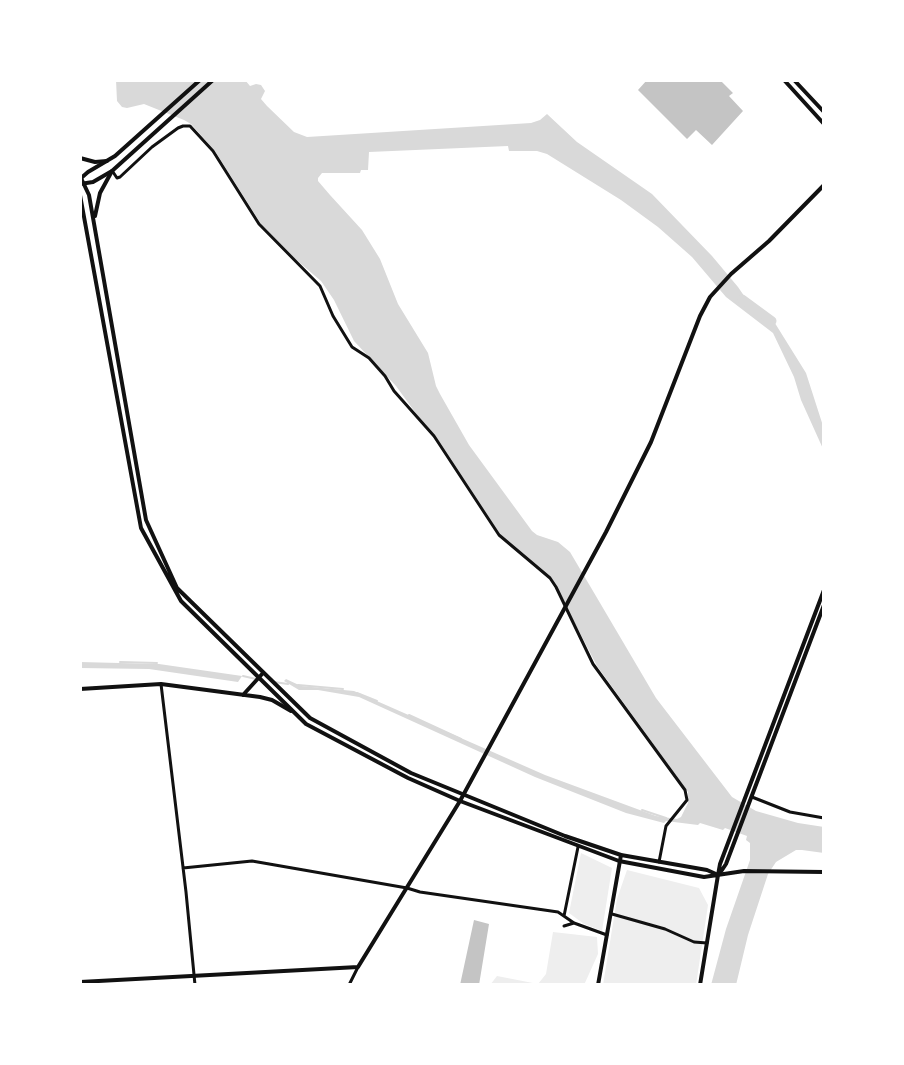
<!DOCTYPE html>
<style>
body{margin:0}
#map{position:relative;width:904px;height:1065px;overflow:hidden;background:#fff;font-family:Overpass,sans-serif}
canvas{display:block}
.frame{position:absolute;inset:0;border:82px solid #fff;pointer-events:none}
</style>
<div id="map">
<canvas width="904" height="1065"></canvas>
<div class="frame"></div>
</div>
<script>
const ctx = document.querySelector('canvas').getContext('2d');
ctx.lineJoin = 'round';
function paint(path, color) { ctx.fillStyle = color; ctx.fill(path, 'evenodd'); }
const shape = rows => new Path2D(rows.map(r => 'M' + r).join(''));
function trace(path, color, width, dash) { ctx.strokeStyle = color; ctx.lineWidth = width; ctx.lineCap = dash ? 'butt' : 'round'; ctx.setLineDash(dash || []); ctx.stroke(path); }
paint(shape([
 [581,853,612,868,602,931,584,924,569,913],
 [627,870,699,888,708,905,696,985,603,985,617,899],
 [553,932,597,937,598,954,584,985,490,985,497,976,538,984,546,974]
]), '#eee');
paint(shape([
 [116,80,245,80,250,86,256,84,261,85,265,91,261,99,267,106,294,132,307,137,531,123,540,120,547,114,577,142,652,194,712,256,738,287,751,306,773,320,806,373,824,429,824,451,801,400,794,377,773,333,726,297,692,257,658,227,621,200,547,154,537,151,509,151,508,146,369,152,368,170,361,170,360,173,322,173,318,178,318,181,330,195,362,230,380,259,398,304,428,353,436,386,440,394,469,445,532,531,537,535,558,542,570,552,656,698,732,797,756,811,798,823,824,827,824,853,802,850,796,850,776,862,768,874,748,935,736,985,711,985,726,929,750,860,750,843,746,840,747,836,725,828,723,830,700,823,698,825,666,821,664,823,626,813,535,777,359,697,318,690,299,690,284,681,286,679,301,686,354,691,545,775,656,816,677,819,681,817,688,803,688,792,597,666,554,583,501,537,455,467,396,386,354,341,334,300,321,281,286,251,261,224,215,151,191,124,184,120,144,104,127,108,122,107,117,101],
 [80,662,159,664,242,676,238,682,149,669,80,668]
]), '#d9d9d9');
trace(shape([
 [120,662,157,663],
 [243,676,256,679],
 [274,682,288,684],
 [298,685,343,689],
 [357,693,377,701],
 [409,715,461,739],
 [642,810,666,818]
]), '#d9d9d9', 2);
trace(shape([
 [742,299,772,321]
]), '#d9d9d9', 9);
paint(shape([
 [647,80,720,80,733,93,729,96,743,111,712,145,696,130,687,139,638,90],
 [474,920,489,924,479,985,460,985]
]), '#c4c4c4');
trace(shape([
 [113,172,117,178,120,177,152,147,178,128,183,126,190,126,213,151,259,224,320,286,333,316,352,347,369,358,385,376,394,391,434,436,499,535,550,578,556,587,593,664,685,790,687,800,666,826,659,862],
 [161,684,186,892,195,985],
 [752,797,790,812,824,818],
 [183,868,252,861,407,888,420,892,558,912,574,923,607,935],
 [612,914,665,929,694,942,707,943],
 [564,916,578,847],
 [564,926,574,923],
 [349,985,358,967]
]), '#111', 3);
trace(shape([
 [80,179,88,172,115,156,200,80],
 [80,184,93,182,112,171,213,80],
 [80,689,161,684,260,697,272,700,291,711],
 [243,695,263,673],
 [460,801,606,532,651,442,700,316,710,297,731,274,769,241,824,185],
 [598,985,621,855]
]), '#111', 4);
trace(shape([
 [80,158,95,162,107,161],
 [80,176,89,195,146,520,177,588,310,718,411,773,565,836,621,855,707,870,716,874],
 [80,195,141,528,181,601,306,724,408,778,460,801,619,861,704,877,744,871,824,872],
 [95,216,100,193,112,171],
 [80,982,358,967,460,801],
 [700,985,718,875]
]), '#111', 4);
trace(shape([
 [784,80,824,124],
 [794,80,824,112],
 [720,873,726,864,824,605],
 [718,875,720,864,824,590]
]), '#111', 4);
</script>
